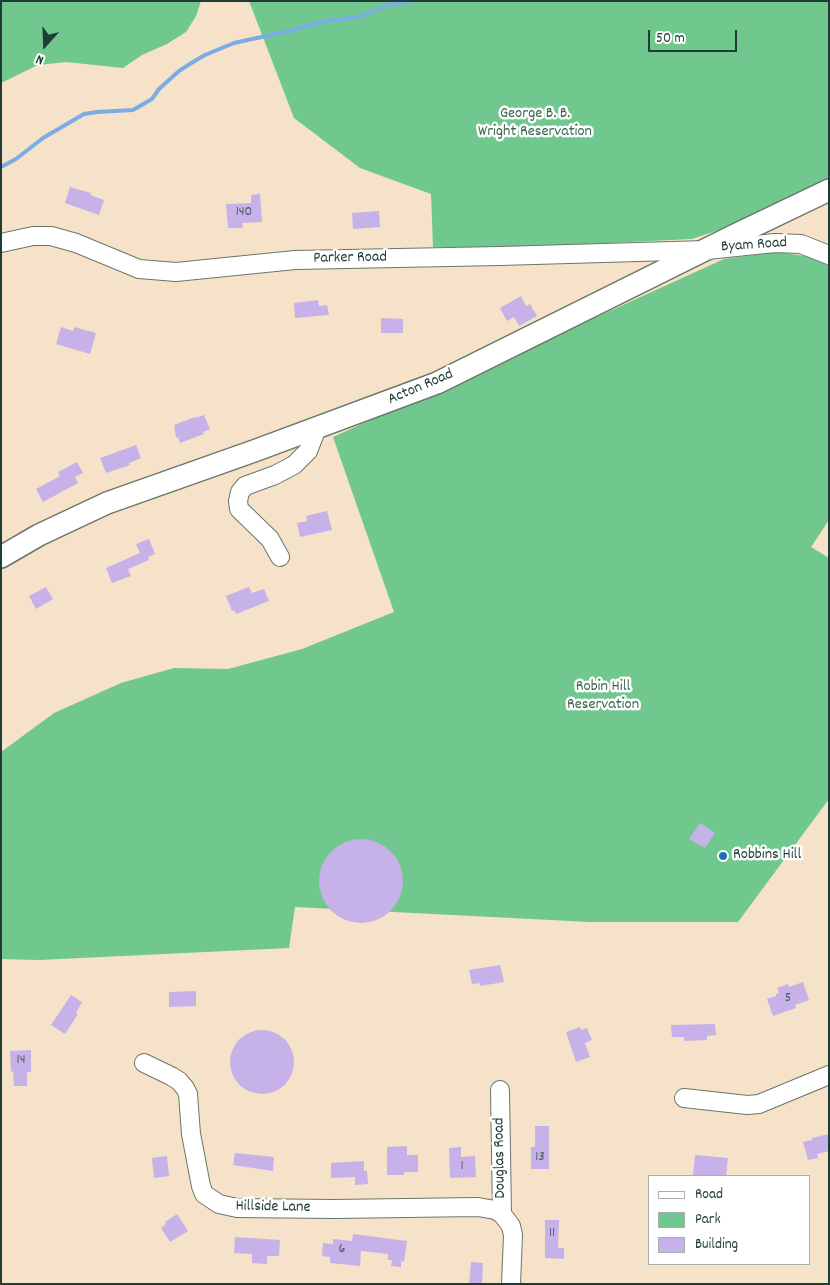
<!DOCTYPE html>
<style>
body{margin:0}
#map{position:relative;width:830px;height:1285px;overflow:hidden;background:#f5e2c9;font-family:Dekko,sans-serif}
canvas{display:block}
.frame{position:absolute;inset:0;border:2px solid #1f3d34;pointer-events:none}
.legend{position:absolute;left:648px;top:1175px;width:162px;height:90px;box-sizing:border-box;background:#fff;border:1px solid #a5b1ae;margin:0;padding:6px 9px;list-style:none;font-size:15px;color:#1f3d34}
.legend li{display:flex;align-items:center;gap:10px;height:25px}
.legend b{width:25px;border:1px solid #a5b1ae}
.north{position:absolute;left:20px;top:20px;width:50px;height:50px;-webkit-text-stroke:4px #fff;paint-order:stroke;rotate:200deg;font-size:14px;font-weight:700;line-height:20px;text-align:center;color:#1f3d34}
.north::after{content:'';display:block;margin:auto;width:18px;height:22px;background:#1f3d34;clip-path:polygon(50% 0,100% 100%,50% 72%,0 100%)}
.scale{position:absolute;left:648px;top:30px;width:89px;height:22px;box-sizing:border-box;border:2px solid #1f3d34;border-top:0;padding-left:6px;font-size:15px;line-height:18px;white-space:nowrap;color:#1f3d34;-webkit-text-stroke:4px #fff;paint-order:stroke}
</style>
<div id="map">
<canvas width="830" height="1285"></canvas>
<div class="frame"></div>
<ul class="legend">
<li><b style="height:6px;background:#fff"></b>Road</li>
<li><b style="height:14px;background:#71c88e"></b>Park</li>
<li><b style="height:14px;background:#c6b1e8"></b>Building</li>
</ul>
<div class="north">N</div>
<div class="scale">50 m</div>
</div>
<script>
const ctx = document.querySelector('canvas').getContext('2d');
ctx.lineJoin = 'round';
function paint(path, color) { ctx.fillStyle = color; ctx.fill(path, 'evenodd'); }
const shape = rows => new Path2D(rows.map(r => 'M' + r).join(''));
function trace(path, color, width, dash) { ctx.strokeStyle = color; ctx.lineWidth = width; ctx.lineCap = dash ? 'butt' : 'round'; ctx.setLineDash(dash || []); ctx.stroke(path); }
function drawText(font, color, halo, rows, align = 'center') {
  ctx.font = font + ' Dekko,sans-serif'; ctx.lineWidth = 5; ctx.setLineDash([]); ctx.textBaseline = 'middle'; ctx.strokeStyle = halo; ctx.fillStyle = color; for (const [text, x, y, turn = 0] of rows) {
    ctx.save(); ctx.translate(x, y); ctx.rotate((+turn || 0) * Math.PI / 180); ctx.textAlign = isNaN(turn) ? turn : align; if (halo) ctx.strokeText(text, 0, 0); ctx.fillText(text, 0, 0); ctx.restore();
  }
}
paint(shape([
 [1,1,201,1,196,16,186,32,167,44,142,55,123,68,66,62,38,65,1,83],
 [249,1,829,1,829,178,719,230,692,239,506,248,433,247,431,194,360,168,294,118],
 [776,252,814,257,829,266,829,520,811,547,829,558,829,799,738,922,590,922,295,907,289,948,39,960,1,959,1,752,54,713,121,683,174,668,228,669,302,649,394,612,333,437,724,259]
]), '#71c88e');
trace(shape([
 [1,167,16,159,43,138,84,114,97,112,133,110,152,99,159,89,179,71,193,62,205,55,234,43,289,31,321,22,362,16,388,5,411,1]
]), '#7bace6', 4);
paint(shape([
 [70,187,91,193,90,195,104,200,99,215,65,203],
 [260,194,262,222,242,223,243,228,228,228,226,204,251,203,251,195],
 [379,211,380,227,353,229,352,213],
 [521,296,526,306,530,304,537,316,519,326,514,317,507,321,500,308],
 [318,300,319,306,327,305,329,315,295,318,294,303],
 [381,318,403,319,403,333,381,333],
 [61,327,73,331,74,327,96,333,90,354,56,344],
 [204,415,210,429,203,432,204,434,180,443,178,437,176,438,174,425,195,417,195,418],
 [136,445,141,458,129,463,130,465,106,473,100,458],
 [77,462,83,473,75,477,78,483,43,502,36,489,60,476,58,472],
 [327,511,332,530,300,537,297,523,307,521,306,516],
 [149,539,155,554,148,557,149,560,128,569,131,576,112,583,106,568,140,553,136,544],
 [46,587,53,599,36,609,29,596],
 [249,587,252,593,264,589,269,601,236,614,234,610,232,611,226,596],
 [700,823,715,833,705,848,689,839],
 '319 881a42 42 0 1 1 84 0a42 42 0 1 1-84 0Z',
 [500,965,504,982,480,986,479,983,472,984,469,970],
 [803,982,809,1000,795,1005,796,1008,773,1016,767,999,776,996,776,994,779,993,777,988,788,984,789,987],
 [196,991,196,1006,169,1007,169,992],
 [71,995,82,1002,76,1013,78,1014,65,1034,51,1025],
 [715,1024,716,1035,707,1036,707,1040,684,1041,684,1037,672,1037,671,1025],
 [580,1027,581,1030,587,1028,592,1040,585,1043,590,1057,576,1062,566,1032],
 '230 1062a32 32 0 1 1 64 0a32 32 0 1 1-64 0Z',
 [31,1050,31,1072,27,1072,27,1086,14,1086,13,1071,11,1072,10,1051],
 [535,1126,549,1126,549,1169,531,1169,531,1147,535,1147],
 [829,1134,829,1151,817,1154,818,1158,808,1160,803,1142,812,1140,812,1138],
 [407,1146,407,1155,418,1155,418,1172,404,1172,404,1175,387,1175,387,1147],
 [461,1147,461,1157,475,1156,476,1177,450,1178,449,1148],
 [235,1153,274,1157,273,1171,233,1165],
 [695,1155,728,1158,726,1176,693,1176],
 [167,1156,169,1176,154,1178,152,1158],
 [364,1161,364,1171,367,1171,368,1184,355,1185,355,1177,331,1178,331,1163],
 [177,1214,188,1231,170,1242,161,1228,166,1224,165,1222],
 [545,1220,559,1220,558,1248,564,1248,564,1259,545,1258],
 [353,1234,407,1241,404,1262,401,1261,401,1267,391,1266,392,1260,388,1260,388,1254,361,1251,360,1266,330,1263,330,1257,322,1256,323,1243,333,1244,333,1239,352,1241],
 [235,1237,280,1240,279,1256,267,1256,267,1264,252,1263,252,1254,234,1253],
 [471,1262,483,1263,482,1284,469,1284]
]), '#c6b1e8');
const minor = shape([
 [1,243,33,236,51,236,76,243,139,269,176,272,295,260,500,256,707,250,775,243,801,244,829,255],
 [280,557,270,539,239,509,238,501,240,492,245,486,275,475,294,465,308,451,317,428],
 [144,1063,171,1076,179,1081,185,1088,188,1094,191,1134,201,1186,204,1194,219,1204,237,1208,334,1209,478,1207,495,1210,502,1214],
 [500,1090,502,1214,511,1226,513,1235,511,1284],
 [684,1098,747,1105,759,1104,829,1075]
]);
const major = shape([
 [1,557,39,535,107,503,254,451,437,383,733,236,829,190]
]);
trace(minor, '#6a7768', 20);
trace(major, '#6a7768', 24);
trace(minor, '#fff', 18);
trace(major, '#fff', 21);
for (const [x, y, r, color] of [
 [723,856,5,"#1f6fb2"]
]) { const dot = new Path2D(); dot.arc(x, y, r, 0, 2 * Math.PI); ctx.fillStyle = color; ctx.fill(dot); trace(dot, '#fff', 2); }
drawText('14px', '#495a61', null, [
 ["140",244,213],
 ["5",788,999],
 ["14",21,1061],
 ["13",540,1158],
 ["1",462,1167],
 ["11",552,1234],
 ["6",342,1250]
]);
drawText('16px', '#38674f', '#fff', [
 ["George B. B.",535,115],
 ["Wright Reservation",535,133],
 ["Robin Hill",603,688],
 ["Reservation",603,706]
]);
drawText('16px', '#1f3d34', '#fff', [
 ["Byam Road",754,246,-4],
 ["Parker Road",350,259,-1],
 ["Acton Road",421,388,-23],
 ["Douglas Road",501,1158,-91],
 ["Hillside Lane",273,1208,1]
]);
drawText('16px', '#1f3d34', '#fff', [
 ["Robbins Hill",733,856]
], 'left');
</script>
